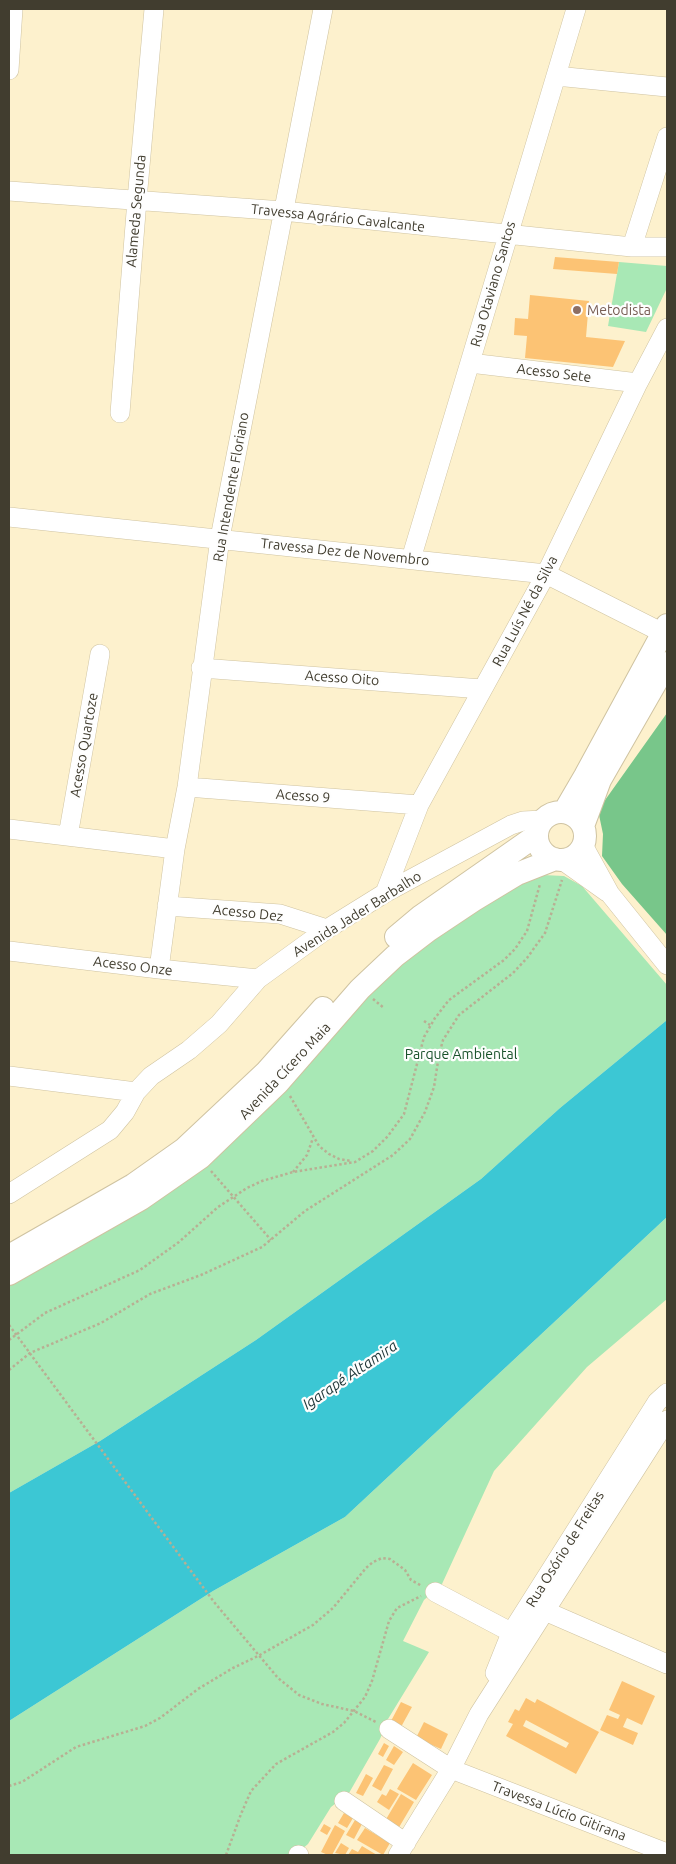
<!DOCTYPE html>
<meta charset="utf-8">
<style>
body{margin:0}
#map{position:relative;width:676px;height:1864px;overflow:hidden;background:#fdf1cd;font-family:Ubuntu,sans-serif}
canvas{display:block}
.frame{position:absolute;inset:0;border:10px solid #413d2f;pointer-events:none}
</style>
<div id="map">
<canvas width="676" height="1864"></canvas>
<div class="frame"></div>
</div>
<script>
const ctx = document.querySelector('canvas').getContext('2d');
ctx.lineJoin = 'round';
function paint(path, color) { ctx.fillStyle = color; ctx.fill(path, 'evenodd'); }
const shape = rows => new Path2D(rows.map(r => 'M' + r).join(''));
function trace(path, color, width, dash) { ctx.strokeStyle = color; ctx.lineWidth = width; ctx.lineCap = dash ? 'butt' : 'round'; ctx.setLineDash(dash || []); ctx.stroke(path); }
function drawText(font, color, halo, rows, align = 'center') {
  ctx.font = font + ' Ubuntu,sans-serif'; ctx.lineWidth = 4.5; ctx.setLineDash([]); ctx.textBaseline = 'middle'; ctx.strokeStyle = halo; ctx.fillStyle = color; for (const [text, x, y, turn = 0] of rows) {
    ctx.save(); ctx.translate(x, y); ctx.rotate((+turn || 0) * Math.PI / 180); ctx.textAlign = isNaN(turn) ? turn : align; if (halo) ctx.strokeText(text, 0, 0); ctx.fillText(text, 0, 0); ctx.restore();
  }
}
paint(shape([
 [619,262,667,266,667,288,646,332,608,326],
 [543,875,564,876,582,886,667,985,667,1020,560,1108,481,1179,256,1340,100,1441,9,1493,9,1283,368,994,416,951,519,881],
 [667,1217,667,1299,587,1367,494,1471,442,1584,424,1600,403,1641,429,1652,388,1719,380,1739,349,1793,331,1807,308,1844,295,1855,9,1855,9,1721,213,1591,345,1517]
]), '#a8e8b5');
paint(shape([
 [667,713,667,935,622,884,602,856,603,834,598,810]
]), '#78c68a');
paint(shape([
 [667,1020,667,1217,345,1517,213,1591,9,1721,9,1493,100,1441,256,1340,481,1179,560,1108]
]), '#3cc7d4');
paint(shape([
 [555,257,619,262,617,274,553,269],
 [530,295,589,301,586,337,625,341,613,367,525,358,527,336,514,335,515,318,528,319],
 [622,1681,655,1696,642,1725,627,1718,623,1727,638,1733,633,1745,600,1730,607,1715,618,1719,620,1715,609,1710],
 [526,1698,535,1703,537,1699,599,1732,576,1774,506,1736,513,1724,508,1722,515,1709,519,1711],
 [526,1720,569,1743,566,1748,523,1726],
 [401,1702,412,1707,401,1727,391,1721],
 [424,1722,448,1734,441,1749,416,1738],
 [384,1743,389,1746,383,1757,378,1754],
 [394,1746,403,1752,394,1765,386,1760],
 [413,1763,432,1775,416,1800,397,1789],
 [384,1765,393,1769,381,1791,372,1786],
 [366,1774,373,1778,363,1796,356,1793],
 [390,1789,399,1794,389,1810,377,1802,382,1794,386,1796],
 [401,1794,414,1802,398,1829,385,1821],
 [344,1813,353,1818,347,1828,338,1823],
 [355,1820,362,1824,354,1839,346,1835],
 [324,1824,331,1828,327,1835,320,1831],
 [335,1825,345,1831,332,1855,328,1855,321,1852],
 [365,1828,390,1843,383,1855,357,1840],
 [341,1843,349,1848,345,1855,335,1853],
 [362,1846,377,1855,348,1855,352,1849,358,1852]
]), '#fcc374');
const minor = shape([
 [9,70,13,9],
 [556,76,667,87],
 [9,191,283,211,632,247,667,247],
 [632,247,667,137],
 [470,363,638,383],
 [120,413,137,200,154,9],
 [9,517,546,574,667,635],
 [411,559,576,9],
 [201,668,482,689],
 [187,787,419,805],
 [9,829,175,849],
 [68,836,100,654],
 [583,845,610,894,667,965],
 [562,860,607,892],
 [385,893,419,805,546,574,638,383,667,328],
 [167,906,280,914,327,929],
 [9,951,159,969,258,979],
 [159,969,175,849,187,787,220,538,323,9],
 [9,1076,136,1092],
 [9,1194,110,1130,125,1112,136,1092,151,1076,189,1050,219,1024,258,979,327,929,385,893,511,825,523,821,543,820],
 [435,1592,522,1638],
 [545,1611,667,1664],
 [495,1673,511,1633,657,1402,667,1393],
 [389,1729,451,1769,667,1853],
 [344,1801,406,1843],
 [298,1855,299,1855],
 [398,1855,451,1769,479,1714,667,1420]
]);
const major = shape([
 [564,812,585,776,667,625],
 '537 836a24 24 0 1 1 48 0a24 24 0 1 1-48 0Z',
 [583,826,600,780,667,663],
 [396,937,421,916,537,835],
 [9,1256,133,1185,184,1149,266,1072,323,1008],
 [9,1274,141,1199,200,1158,278,1083,360,989,395,956,429,930,474,900,517,874,555,859]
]);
trace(minor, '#cfc3a1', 20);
trace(major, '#cfc3a1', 24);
trace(shape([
 [373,999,384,1008],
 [424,1021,430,1025],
 [290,1096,319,1146,329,1154,339,1159,351,1161],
 [211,1171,271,1240],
 [293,1172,307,1155,313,1138],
 [9,1325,214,1602,278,1678,299,1695,322,1704,354,1711,376,1722],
 [9,1340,45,1313,140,1270,179,1242,218,1207,247,1188,262,1181,293,1172,355,1162,373,1151,388,1136,404,1114,424,1037,435,1018,449,1000,504,960,515,949,527,931,540,884],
 [9,1370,30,1353,101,1323,150,1294,201,1275,262,1247,305,1211,393,1155,410,1139,425,1112,434,1087,439,1055,443,1040,459,1015,513,973,527,958,545,933,562,880],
 [9,1786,22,1782,76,1747,145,1726,160,1718,198,1689,233,1668,258,1656,313,1625,333,1608,366,1568,373,1562,382,1558,390,1559,405,1570,411,1580,422,1586],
 [226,1855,241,1814,251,1791,276,1764,333,1732,344,1723,365,1697,372,1681,389,1621,397,1608,421,1596]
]), '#b8af93', 2.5, [2.5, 2.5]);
trace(minor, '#fff', 19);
trace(major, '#fff', 22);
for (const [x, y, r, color] of [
 [577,310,5,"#8d6e63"]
]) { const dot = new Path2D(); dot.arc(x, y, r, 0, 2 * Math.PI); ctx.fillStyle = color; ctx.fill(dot); trace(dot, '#fefefe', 2); }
drawText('14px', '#413d2f', '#fefefe', [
 ["Alameda Segunda",136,211,-85],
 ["Travessa Agrário Cavalcante",338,218,6],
 ["Rua Otaviano Santos",493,284,-74],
 ["Acesso Sete",554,373,7],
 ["Rua Intendente Floriano",231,487,-80],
 ["Travessa Dez de Novembro",345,552,6],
 ["Rua Luís Né da Silva",525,611,-62],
 ["Acesso Oito",342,678,4],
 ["Acesso Quartoze",84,745,-80],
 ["Acesso 9",303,796,4],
 ["Acesso Dez",248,913,6],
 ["Avenida Jader Barbalho",357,914,-32],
 ["Acesso Onze",133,966,7],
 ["Avenida Cícero Maia",285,1071,-47],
 ["Rua Osório de Freitas",565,1549,-58],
 ["Travessa Lúcio Gitirana",559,1811,21]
]);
drawText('14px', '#785e54', '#fefefe', [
 ["Metodista",587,310]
], 'left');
drawText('14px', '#19522b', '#fefefe', [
 ["Parque Ambiental",461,1054]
]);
drawText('italic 15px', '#1d3436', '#fefefe', [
 ["Igarapé Altamira",350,1375,-34]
]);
</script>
